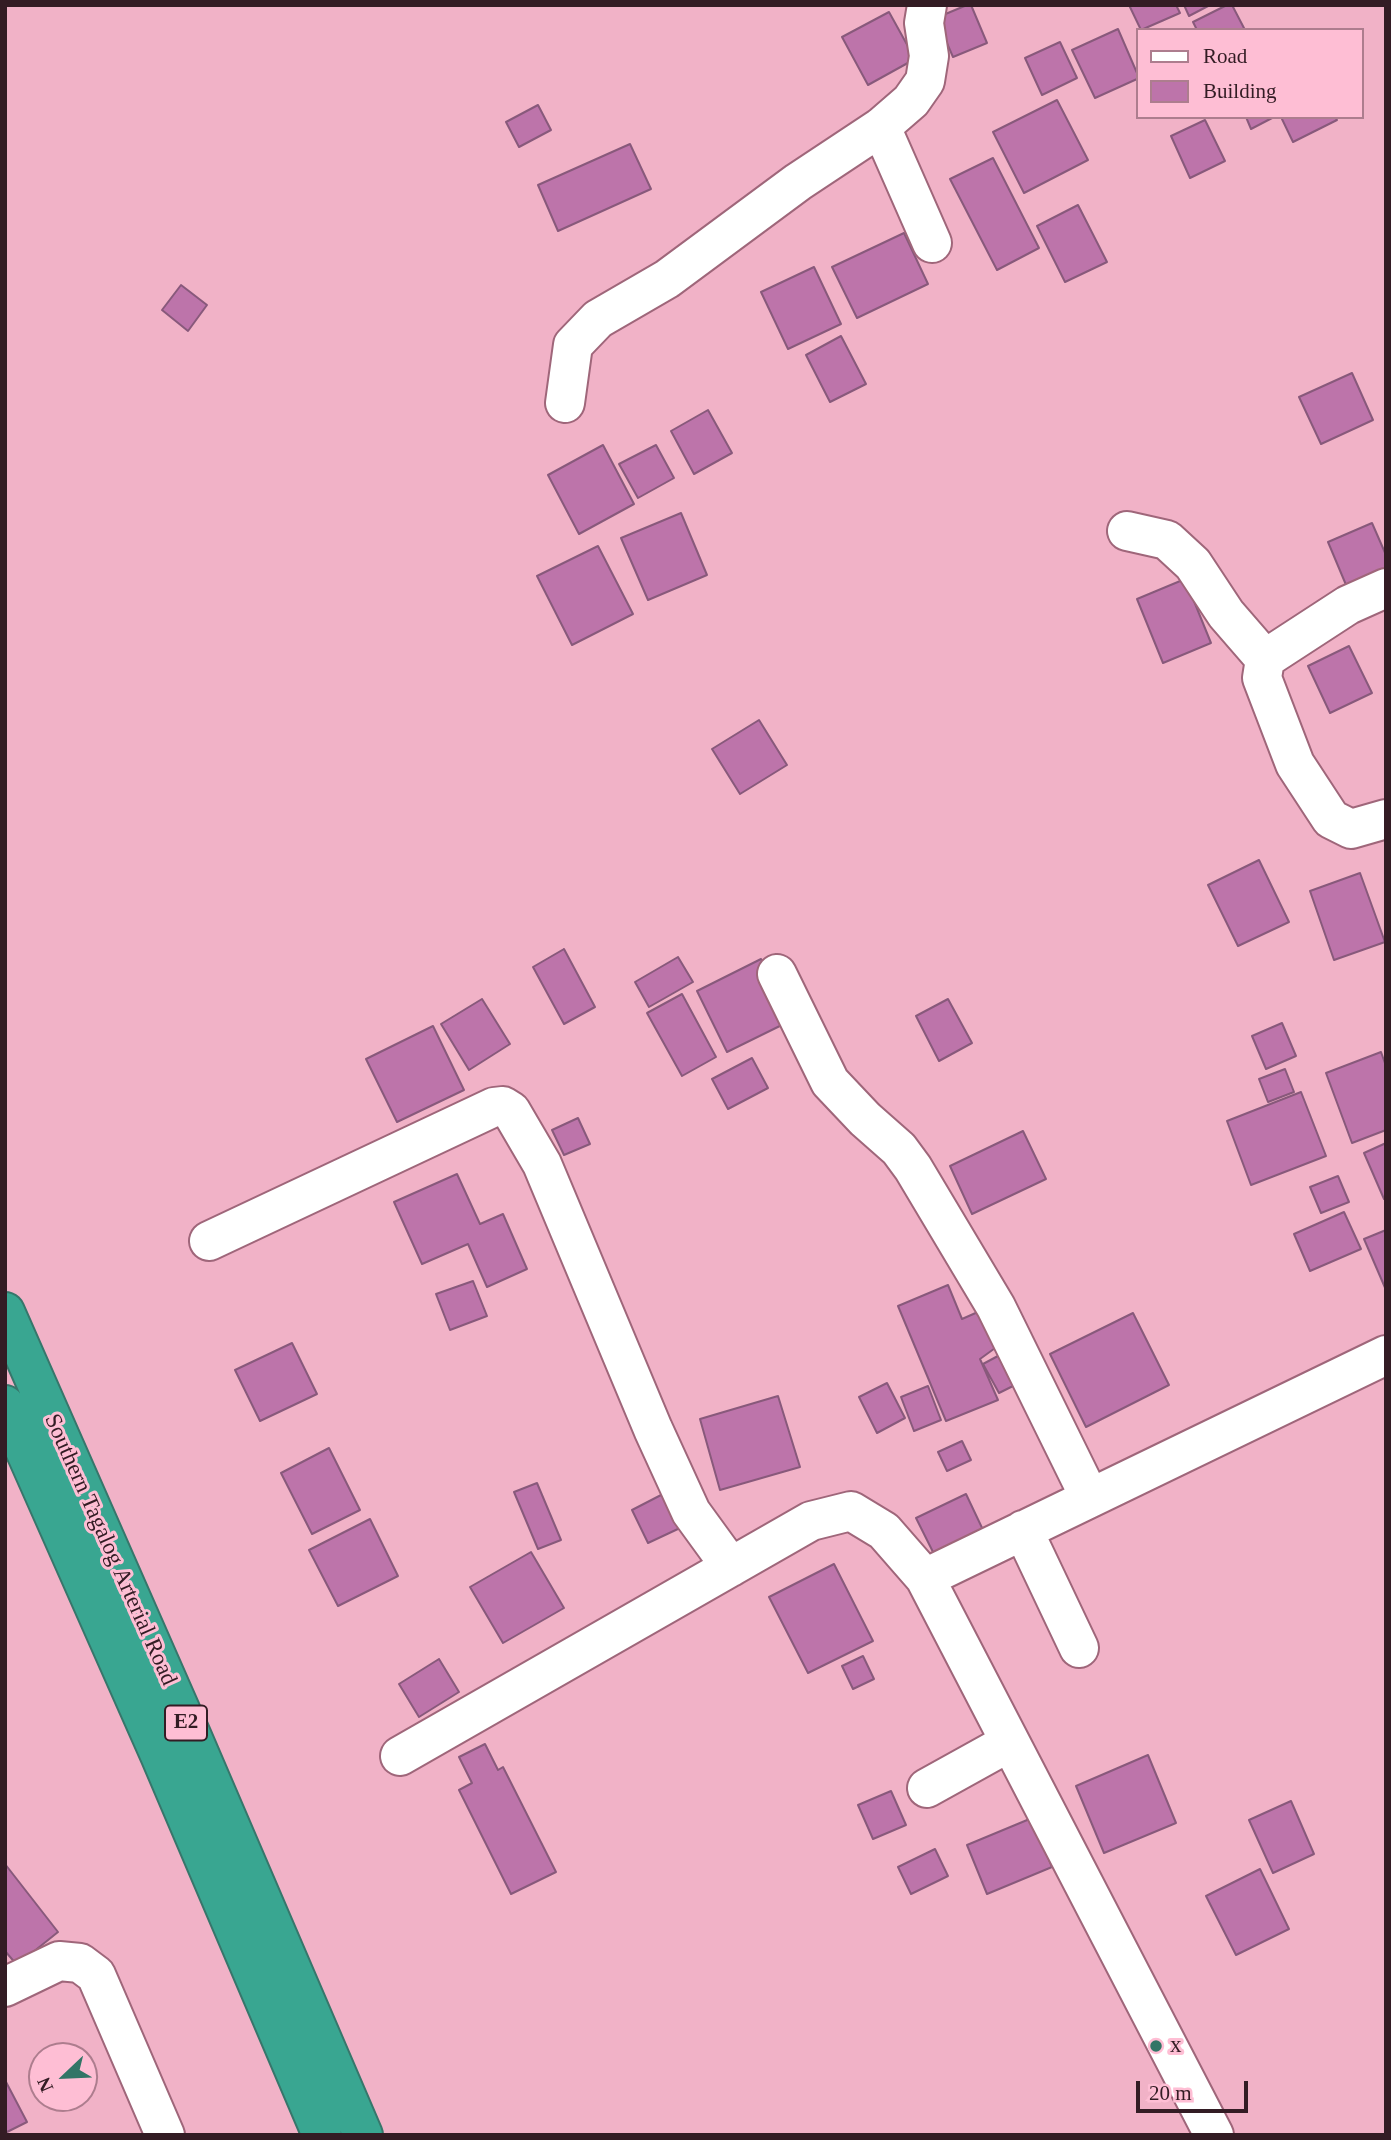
<!DOCTYPE html>
<style>
body{margin:0}
#map{position:relative;width:1391px;height:2140px;overflow:hidden;background:#f1b2c7;font-family:Georgia,serif}
canvas{display:block}
.frame{position:absolute;inset:0;border:7px solid #331c24;pointer-events:none}
.legend{position:absolute;left:1136px;top:28px;width:228px;height:91px;box-sizing:border-box;background:#febed4;border:2px solid #ad7d8e;margin:0;padding:9px 12px;list-style:none;font-size:21px;color:#331c24}
.legend li{display:flex;align-items:center;gap:14px;height:35px}
.legend b{width:35px;border:2px solid #ad7d8e}
.north{position:absolute;left:28px;top:2042px;width:70px;height:70px;box-sizing:border-box;background:#febed4;border:2px solid #ad7d8e;border-radius:50%;rotate:247deg;font-size:19px;font-weight:700;line-height:28px;text-align:center;color:#331c24}
.north::after{content:'';display:block;margin:auto;width:24px;height:32px;background:#327566;clip-path:polygon(50% 0,100% 100%,50% 72%,0 100%)}
.scale{position:absolute;left:1136px;top:2081px;width:112px;height:32px;box-sizing:border-box;border:4px solid #331c24;border-top:0;padding-left:9px;font-size:21px;line-height:24px;white-space:nowrap;color:#331c24;-webkit-text-stroke:5px #febed4;paint-order:stroke}
</style>
<div id="map">
<canvas width="1391" height="2140"></canvas>
<div class="frame"></div>
<ul class="legend">
<li><b style="height:9px;background:#fff"></b>Road</li>
<li><b style="height:19px;background:#bd74aa"></b>Building</li>
</ul>
<div class="north">N</div>
<div class="scale">20 m</div>
</div>
<script>
const ctx = document.querySelector('canvas').getContext('2d');
ctx.lineJoin = 'round';
function paint(path, color) { ctx.fillStyle = color; ctx.fill(path, 'evenodd'); }
const shape = rows => new Path2D(rows.map(r => 'M' + r).join(''));
function trace(path, color, width, dash) { ctx.strokeStyle = color; ctx.lineWidth = width; ctx.lineCap = dash ? 'butt' : 'round'; ctx.setLineDash(dash || []); ctx.stroke(path); }
function drawText(font, color, halo, rows, align = 'center') {
  ctx.font = font + ' Georgia,serif'; ctx.lineWidth = 6; ctx.setLineDash([]); ctx.textBaseline = 'middle'; ctx.strokeStyle = halo; ctx.fillStyle = color; for (const [text, x, y, turn = 0] of rows) {
    ctx.save(); ctx.translate(x, y); ctx.rotate((+turn || 0) * Math.PI / 180); ctx.textAlign = isNaN(turn) ? turn : align; if (halo) ctx.strokeText(text, 0, 0); ctx.fillText(text, 0, 0); ctx.restore();
  }
}
const building = shape([
 [967,5,971,5,987,43,953,57,936,18,967,5],
 [1129,5,1176,5,1180,13,1141,30,1129,5],
 [1184,5,1210,5,1189,16,1184,5],
 [1227,5,1232,5,1245,30,1197,30,1193,22,1227,5],
 [889,12,915,59,868,85,842,37,889,12],
 [1118,29,1137,73,1137,79,1095,98,1072,50,1118,29],
 [1060,42,1077,78,1042,95,1025,58,1060,42],
 [1057,100,1088,160,1024,193,993,132,1057,100],
 [538,105,551,130,519,147,506,122,538,105],
 [1246,117,1274,117,1251,129,1246,117],
 [1281,117,1335,117,1337,120,1293,142,1281,117],
 [1205,120,1225,161,1190,178,1171,136,1205,120],
 [630,144,651,189,558,231,538,185,630,144],
 [993,158,1039,248,997,270,950,179,993,158],
 [1078,205,1107,262,1065,282,1037,226,1078,205],
 [904,233,928,284,857,318,832,267,904,233],
 [814,267,841,324,788,349,761,292,814,267],
 [181,285,207,305,188,331,162,310,181,285],
 [841,336,866,384,830,402,806,355,841,336],
 [1352,373,1373,420,1321,444,1299,397,1352,373],
 [708,410,732,453,694,474,671,431,708,410],
 [603,445,634,504,579,534,548,475,603,445],
 [656,445,674,478,638,498,619,464,656,445],
 [681,513,707,575,648,600,621,538,681,513],
 [1372,523,1386,555,1386,576,1349,592,1328,542,1372,523],
 [598,546,633,614,572,645,537,576,598,546],
 [1185,579,1211,643,1163,663,1137,599,1185,579],
 [1349,646,1372,693,1330,713,1308,666,1349,646],
 [759,720,787,765,740,794,712,749,759,720],
 [1259,860,1289,922,1238,946,1208,885,1259,860],
 [1360,873,1385,942,1334,960,1310,891,1360,873],
 [564,949,595,1007,564,1024,533,967,564,949],
 [678,957,693,982,649,1007,635,982,678,957],
 [761,959,792,1020,727,1052,697,991,761,959],
 [682,994,716,1057,682,1076,647,1013,682,994],
 [482,999,510,1044,469,1070,441,1024,482,999],
 [948,999,972,1043,939,1061,916,1016,948,999],
 [1282,1023,1296,1056,1266,1069,1252,1036,1282,1023],
 [433,1026,464,1090,397,1122,366,1059,433,1026],
 [1381,1052,1386,1066,1386,1130,1352,1143,1326,1073,1381,1052],
 [752,1058,768,1088,728,1109,712,1079,752,1058],
 [1285,1069,1294,1092,1268,1102,1259,1079,1285,1069],
 [1301,1092,1326,1156,1251,1185,1227,1121,1301,1092],
 [578,1118,590,1144,564,1155,552,1130,578,1118],
 [1023,1131,1046,1179,972,1214,950,1166,1023,1131],
 [1386,1143,1386,1198,1384,1199,1364,1153,1386,1143],
 [457,1174,480,1224,503,1214,527,1269,487,1287,468,1244,422,1264,394,1202,457,1174],
 [1338,1176,1349,1202,1321,1213,1310,1187,1338,1176],
 [1344,1212,1361,1249,1310,1271,1294,1234,1344,1212],
 [1386,1230,1386,1290,1364,1239,1386,1230],
 [473,1281,487,1316,450,1330,436,1294,473,1281],
 [948,1285,962,1319,987,1308,1002,1343,980,1359,998,1400,946,1421,898,1306,948,1285],
 [1133,1313,1169,1385,1086,1427,1050,1354,1133,1313],
 [292,1343,317,1394,260,1421,235,1370,292,1343],
 [1011,1349,1027,1379,999,1393,983,1364,1011,1349],
 [887,1383,905,1418,877,1433,859,1397,887,1383],
 [928,1386,941,1420,914,1431,901,1397,928,1386],
 [778,1396,800,1467,720,1490,700,1419,778,1396],
 [962,1441,971,1460,947,1471,938,1452,962,1441],
 [329,1448,360,1510,312,1534,281,1473,329,1448],
 [537,1483,561,1540,538,1549,514,1492,537,1483],
 [663,1494,680,1528,648,1543,632,1510,663,1494],
 [966,1494,984,1532,935,1556,916,1518,966,1494],
 [370,1519,398,1576,338,1606,309,1550,370,1519],
 [531,1552,564,1608,503,1643,470,1587,531,1552],
 [834,1564,873,1641,808,1673,769,1597,834,1564],
 [863,1656,874,1679,853,1689,842,1666,863,1656],
 [439,1659,459,1692,419,1717,399,1684,439,1659],
 [485,1744,498,1770,503,1767,556,1872,511,1894,459,1790,472,1783,459,1757,485,1744],
 [1148,1755,1176,1823,1104,1853,1076,1786,1148,1755],
 [891,1791,906,1825,873,1839,858,1805,891,1791],
 [1291,1801,1314,1854,1273,1873,1249,1820,1291,1801],
 [1032,1818,1052,1867,987,1894,967,1845,1032,1818],
 [935,1849,948,1876,911,1894,898,1867,935,1849],
 [5,1864,58,1932,17,1965,5,1951,5,1864],
 [1260,1869,1289,1929,1236,1955,1206,1896,1260,1869],
 [5,2080,27,2122,5,2133,5,2080]
]);
paint(building, '#bd74aa');
trace(building, '#88597b', 2);
const minor = shape([
 [881,127,932,243],
 [565,403,573,345,598,319,667,279,798,182,881,127,911,101,925,81,929,56,924,23,927,5],
 [1127,531,1167,540,1193,564,1226,614,1265,659],
 [1386,588,1348,605,1265,659,1262,678,1295,764,1331,819,1351,829,1386,819],
 [777,974,830,1082,865,1119,899,1149,913,1168,996,1307,1090,1498],
 [209,1241,494,1107,503,1106,511,1111,542,1164,653,1429,691,1512,731,1567],
 [1023,1530,1079,1648],
 [925,1578,1214,2135],
 [400,1756,811,1521,851,1511,884,1531,925,1578,1386,1355],
 [927,1788,1010,1742],
 [5,1987,59,1961,80,1963,96,1975,165,2135]
]);
const highway = shape([
 [5,1312,192,1737,363,2135],
 [5,1405,160,1755,322,2135]
]);
trace(minor, '#9f667a', 42);
trace(highway, '#37766b', 42);
trace(minor, '#fff', 38);
trace(highway, '#39a691', 38);
for (const [x, y, r, color] of [
 [1156,2046,7,"#327566"]
]) { const dot = new Path2D(); dot.arc(x, y, r, 0, 2 * Math.PI); ctx.fillStyle = color; ctx.fill(dot); trace(dot, '#febed4', 2.5); }
for (const [x, y, w] of [
 [186,1723,42]
]) { const box = new Path2D(); box.roundRect(x - w / 2, y - 17.5, w, 35, 5); ctx.fillStyle = '#febed4'; ctx.fill(box); trace(box, '#331c24', 2); }
drawText('bold 21px', '#331c24', null, [
 ["E2",186,1723]
]);
drawText('23px', '#331c24', '#febed4', [
 ["Southern Tagalog Arterial Road",110,1550,66]
]);
drawText('23px', '#331c24', '#febed4', [
 ["x",1170,2046]
], 'left');
</script>
